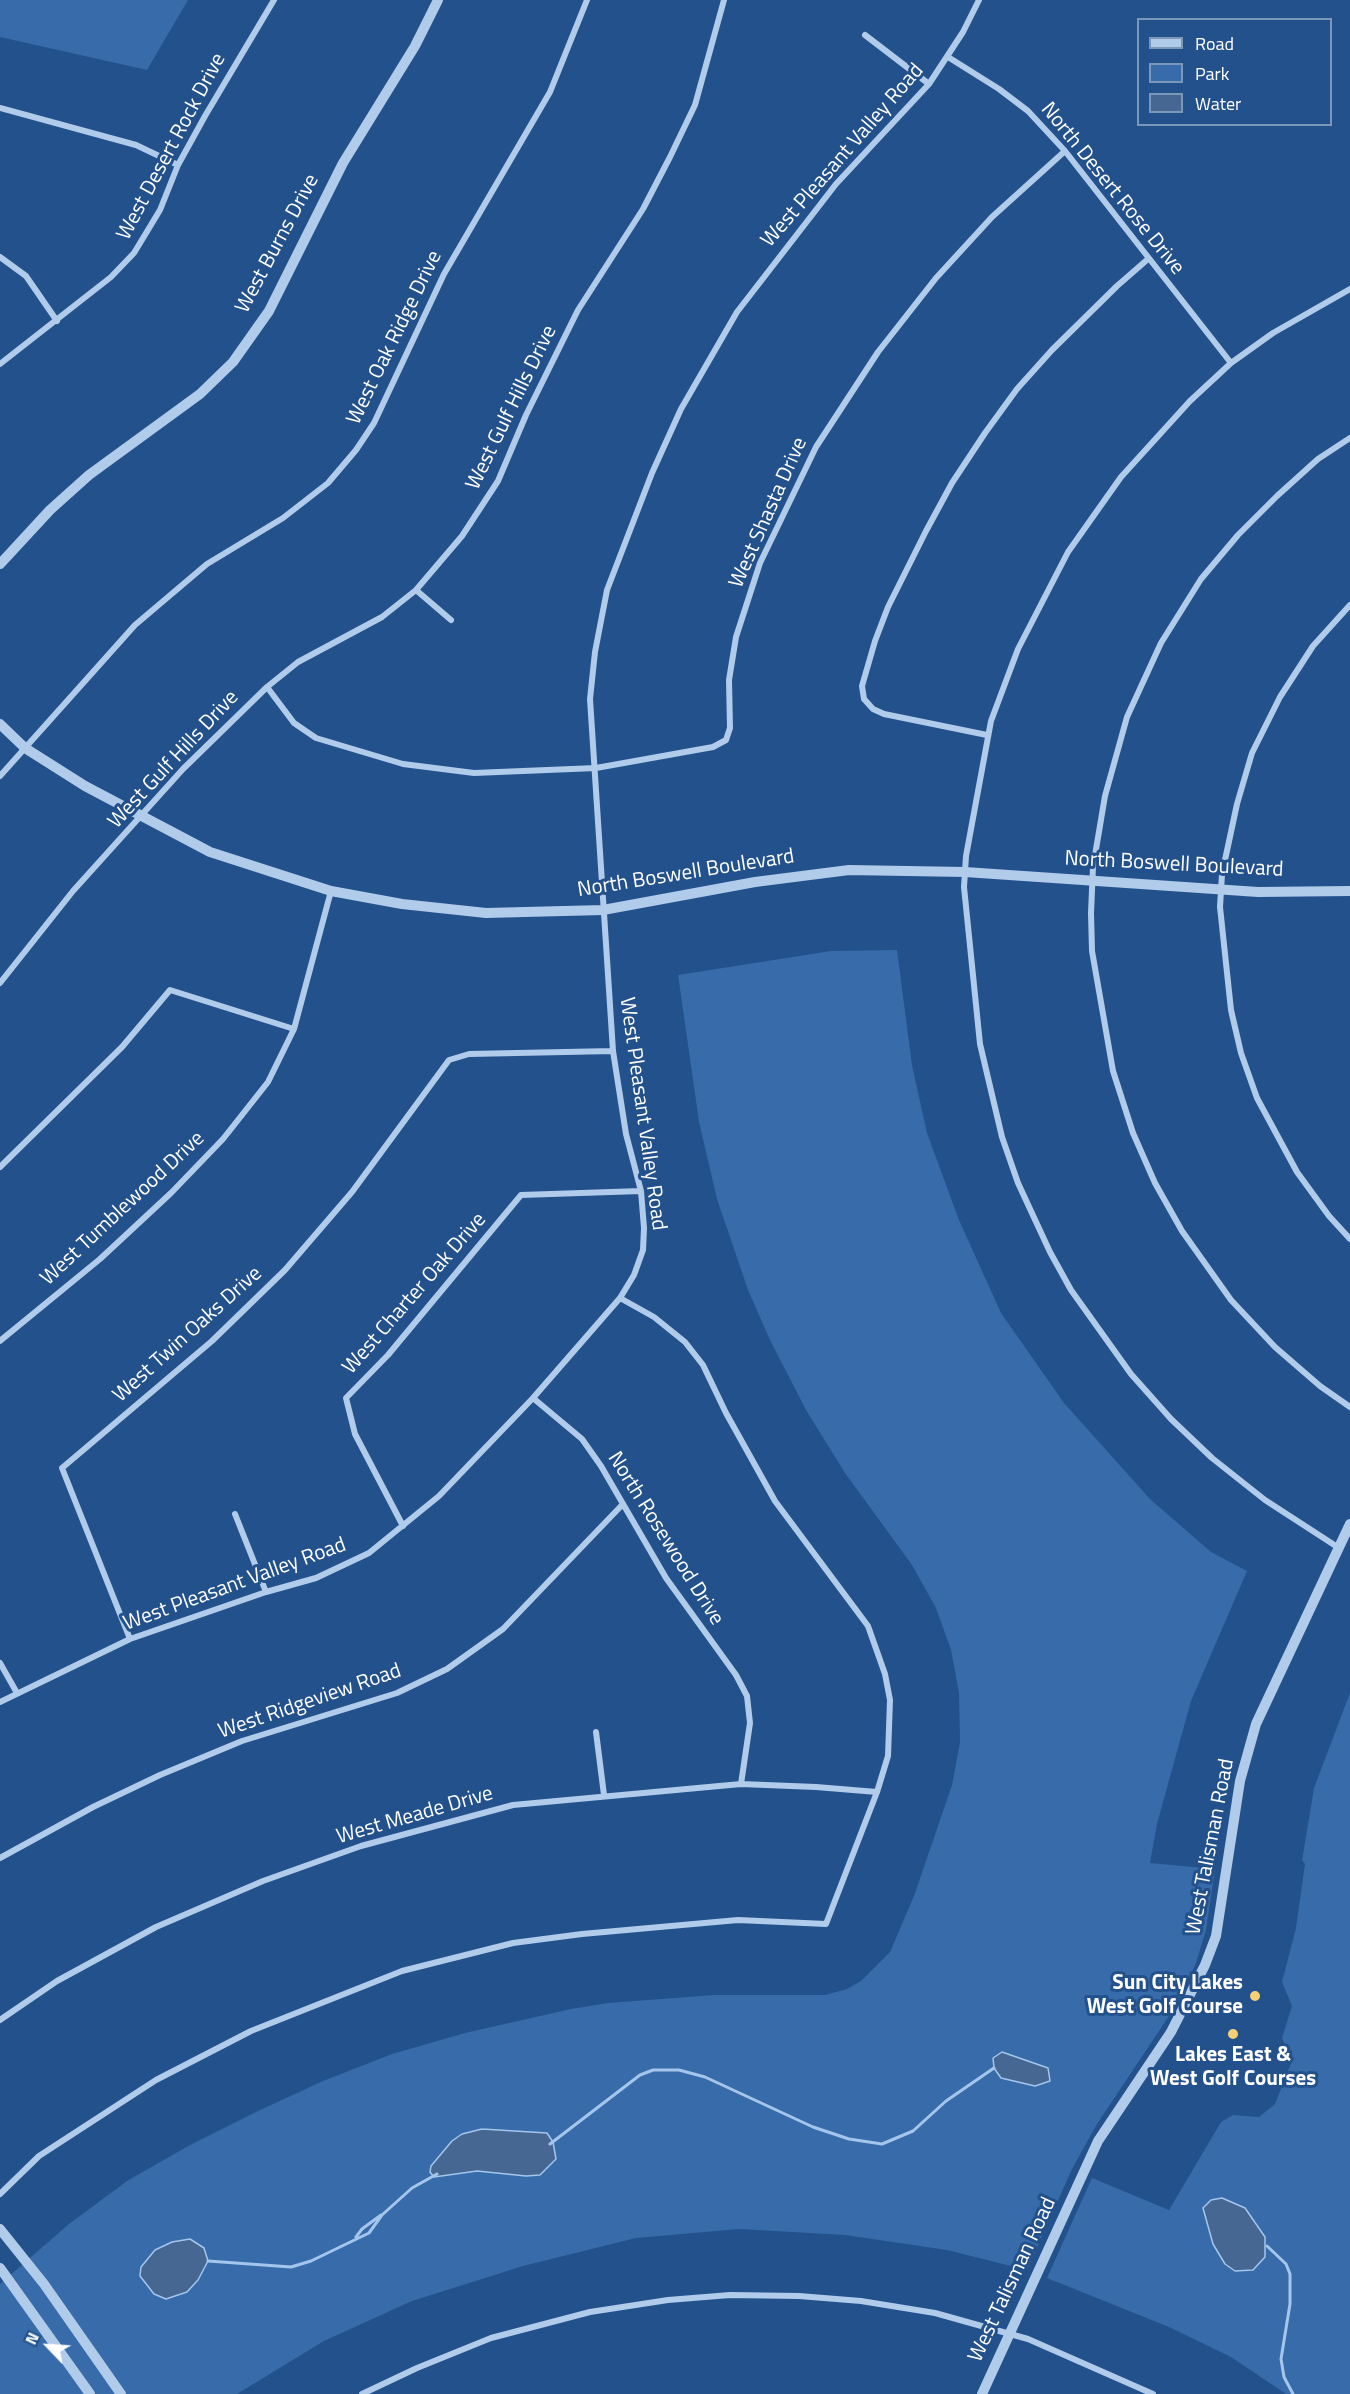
<!DOCTYPE html>
<style>
body{margin:0}
#map{position:relative;width:1350px;height:2394px;overflow:hidden;background:#23518c;font-family:"Titillium Web",sans-serif}
canvas{display:block}
.legend{position:absolute;left:1137px;top:18px;width:195px;height:108px;box-sizing:border-box;background:#23518c;border:2px solid #7b97ba;margin:0;padding:8px 10px;list-style:none;font-size:18px;color:#fff}
.legend li{display:flex;align-items:center;gap:12px;height:30px}
.legend b{width:30px;border:2px solid #7b97ba}
.north{position:absolute;left:18px;top:2316px;width:60px;height:60px;-webkit-text-stroke:4px #23518c;paint-order:stroke;rotate:295deg;font-size:16px;font-weight:700;line-height:24px;text-align:center;color:#fff}
.north::after{content:'';display:block;margin:auto;width:21px;height:27px;background:#fff;clip-path:polygon(50% 0,100% 100%,50% 72%,0 100%)}
</style>
<div id="map">
<canvas width="1350" height="2394"></canvas>
<ul class="legend">
<li><b style="height:8px;background:#b1cbeb"></b>Road</li>
<li><b style="height:16px;background:#376ba9"></b>Park</li>
<li><b style="height:16px;background:#466792"></b>Water</li>
</ul>
<div class="north">N</div>
</div>
<script>
const ctx = document.querySelector('canvas').getContext('2d');
ctx.lineJoin = 'round';
function paint(path, color) { ctx.fillStyle = color; ctx.fill(path, 'evenodd'); }
const shape = rows => new Path2D(rows.map(r => 'M' + r).join(''));
function trace(path, color, width, dash) { ctx.strokeStyle = color; ctx.lineWidth = width; ctx.lineCap = dash ? 'butt' : 'round'; ctx.setLineDash(dash || []); ctx.stroke(path); }
function drawText(font, color, halo, rows, align = 'center') {
  ctx.font = font + ' "Titillium Web",sans-serif'; ctx.lineWidth = 6; ctx.setLineDash([]); ctx.textBaseline = 'middle'; ctx.strokeStyle = halo; ctx.fillStyle = color; for (const [text, x, y, turn = 0] of rows) {
    ctx.save(); ctx.translate(x, y); ctx.rotate((+turn || 0) * Math.PI / 180); ctx.textAlign = isNaN(turn) ? turn : align; if (halo) ctx.strokeText(text, 0, 0); ctx.fillText(text, 0, 0); ctx.restore();
  }
}
paint(shape([
 [0,0,188,0,147,70,0,37],
 [897,950,912,1065,927,1133,959,1220,1001,1313,1064,1403,1150,1499,1211,1552,1247,1571,1191,1701,1157,1824,1150,1863,1215,1869,1206,1930,1196,1963,1175,2007,1097,2124,1072,2169,1027,2270,947,2250,845,2235,739,2229,636,2238,523,2266,412,2301,324,2341,237,2394,0,2394,0,2284,69,2224,127,2181,190,2145,260,2110,323,2081,392,2054,465,2033,571,2009,608,2003,714,1995,825,1995,847,1989,861,1981,890,1952,914,1896,952,1785,960,1742,959,1693,951,1650,936,1608,912,1565,845,1473,806,1410,770,1340,748,1290,717,1199,699,1122,678,975,831,951],
 [1350,1693,1350,2394,1286,2394,1231,2357,1169,2327,1047,2278,1092,2178,1169,2210,1221,2122,1233,2115,1259,2117,1275,2104,1292,2061,1282,2038,1292,2006,1282,1982,1296,1928,1305,1864,1302,1860,1314,1788]
]), '#376ba9');
const water = shape([
 [1002,2052,1048,2068,1050,2081,1035,2086,1001,2078,994,2068,993,2058,1002,2052],
 [482,2129,547,2133,553,2142,556,2159,540,2175,526,2176,477,2171,434,2177,430,2172,431,2166,452,2141,462,2134,482,2129],
 [1222,2198,1245,2208,1265,2237,1265,2257,1253,2270,1235,2271,1225,2264,1213,2244,1203,2208,1211,2200,1222,2198],
 [190,2239,204,2248,208,2261,198,2280,187,2292,166,2299,154,2294,140,2276,141,2267,155,2250,172,2242,190,2239]
]);
paint(water, '#466792');
trace(water, '#a5c6ec', 1.5);
trace(shape([
 [550,2144,640,2075,653,2070,679,2070,705,2077,813,2127,849,2139,882,2144,913,2131,946,2101,994,2068],
 [356,2237,362,2229,381,2215],
 [1267,2246,1286,2264,1290,2274,1290,2304,1281,2359,1284,2377,1293,2394],
 [208,2261,291,2267,311,2261,369,2233,382,2215,412,2188,437,2174]
]), '#a5c6ec', 3);
trace(shape([
 [865,35,929,84],
 [948,57,999,89,1028,111,1065,151,1231,363],
 [0,108,136,145,178,165],
 [0,257,26,276,57,321],
 [0,364,111,277,134,253,160,210,178,165,205,116,274,0],
 [1350,438,1318,459,1277,496,1238,535,1201,579,1161,643,1127,717,1105,796,1093,867,1091,913,1092,951,1113,1071,1133,1133,1155,1183,1182,1231,1231,1300,1275,1347,1320,1386,1350,1407],
 [416,590,451,620],
 [1350,605,1313,646,1280,697,1252,753,1237,804,1222,874,1220,907,1231,1010,1241,1053,1257,1098,1297,1172,1329,1216,1350,1239],
 [267,687,294,723,316,738,403,764,474,773,596,768,713,747,726,740,730,728,729,680,736,637,760,563,816,447,878,352,936,278,992,217,1065,151],
 [987,735,884,714,873,709,864,699,862,686,875,641,888,607,926,531,952,483,985,433,1017,389,1052,350,1117,286,1148,259],
 [0,776,135,625,207,564,283,518,328,483,356,450,374,423,444,274,550,92,587,0],
 [0,983,73,891,183,769,267,687,298,662,382,617,416,590,462,536,498,481,526,415,578,310,643,209,670,157,695,105,724,0],
 [0,1167,122,1047,170,990,294,1029],
 [0,1341,100,1259,171,1193,223,1139,268,1082,294,1029,331,891],
 [533,1398,582,1439,601,1466,666,1578,736,1675,747,1696,750,1723,741,1784],
 [235,1514,266,1592],
 [403,1526,355,1434,346,1398,388,1355,521,1195,641,1191],
 [1339,1548,1265,1500,1212,1458,1171,1419,1131,1374,1071,1290,1050,1252,1018,1183,1002,1137,980,1044,964,887,966,856,991,721,1018,649,1068,552,1121,477,1190,401,1231,363,1273,333,1350,289],
 [130,1639,62,1468,212,1341,285,1270,352,1192,449,1060,469,1054,613,1051],
 [0,1663,17,1693],
 [0,1702,130,1639,266,1592,316,1578,369,1553,439,1496,533,1398,620,1298,634,1275,643,1250,644,1228,641,1191,626,1134,613,1051,590,699,595,652,607,590,652,473,681,409,737,312,836,184,929,84,963,32,979,0],
 [596,1732,604,1795],
 [0,1858,93,1807,160,1775,242,1741,397,1693,447,1669,503,1629,623,1504],
 [0,2020,57,1981,156,1927,263,1881,361,1846,513,1805,741,1784,816,1787,877,1792],
 [0,2194,39,2156,156,2080,251,2031,402,1971,513,1943,582,1934,738,1920,826,1924,877,1792,888,1756,890,1700,885,1674,868,1626,775,1501,726,1413,703,1365,685,1342,654,1317,620,1298],
 [362,2394,417,2368,491,2338,590,2312,668,2300,730,2295,799,2296,861,2301,935,2313,1028,2339,1153,2394]
]), '#b1cbeb', 6);
trace(shape([
 [0,564,50,510,89,475,200,394,233,362,269,311,343,163,415,46,438,0],
 [0,724,25,748,85,786,210,852,331,891,402,904,486,913,603,910,755,882,849,870,965,872,1258,892,1350,891],
 [0,2229,44,2284,121,2394],
 [0,2268,90,2394],
 [982,2394,1098,2141,1171,2032,1205,1965,1216,1936,1240,1781,1256,1724,1350,1524]
]), '#b1cbeb', 10);
for (const [x, y, r, color] of [
 [1255,1996,6,"#f6d074"],
 [1233,2034,6,"#f6d074"]
]) { const dot = new Path2D(); dot.arc(x, y, r, 0, 2 * Math.PI); ctx.fillStyle = color; ctx.fill(dot); trace(dot, '#23518c', 2); }
drawText('21px', '#fff', '#23518c', [
 ["West Desert Rock Drive",172,147,-62],
 ["West Pleasant Valley Road",843,156,-49],
 ["North Desert Rose Drive",1112,189,51],
 ["West Burns Drive",278,244,-62],
 ["West Oak Ridge Drive",395,338,-64],
 ["West Gulf Hills Drive",512,408,-64],
 ["West Shasta Drive",769,513,-66],
 ["West Gulf Hills Drive",174,760,-47],
 ["North Boswell Boulevard",1174,865,3],
 ["North Boswell Boulevard",686,874,-9],
 ["West Pleasant Valley Road",642,1114,82],
 ["West Tumblewood Drive",123,1209,-43],
 ["West Charter Oak Drive",415,1294,-49],
 ["West Twin Oaks Drive",188,1335,-42],
 ["North Rosewood Drive",665,1539,58],
 ["West Pleasant Valley Road",235,1585,-20],
 ["West Ridgeview Road",310,1702,-19],
 ["West Meade Drive",415,1816,-16],
 ["West Talisman Road",1211,1847,-79],
 ["West Talisman Road",1013,2280,-65]
]);
drawText('bold 21px', '#fff', '#23518c', [
 ["Sun City Lakes",1243,1984],
 ["West Golf Course",1243,2008],
 ["Lakes East &",1233,2056,"center"],
 ["West Golf Courses",1233,2080,"center"]
], 'right');
</script>
